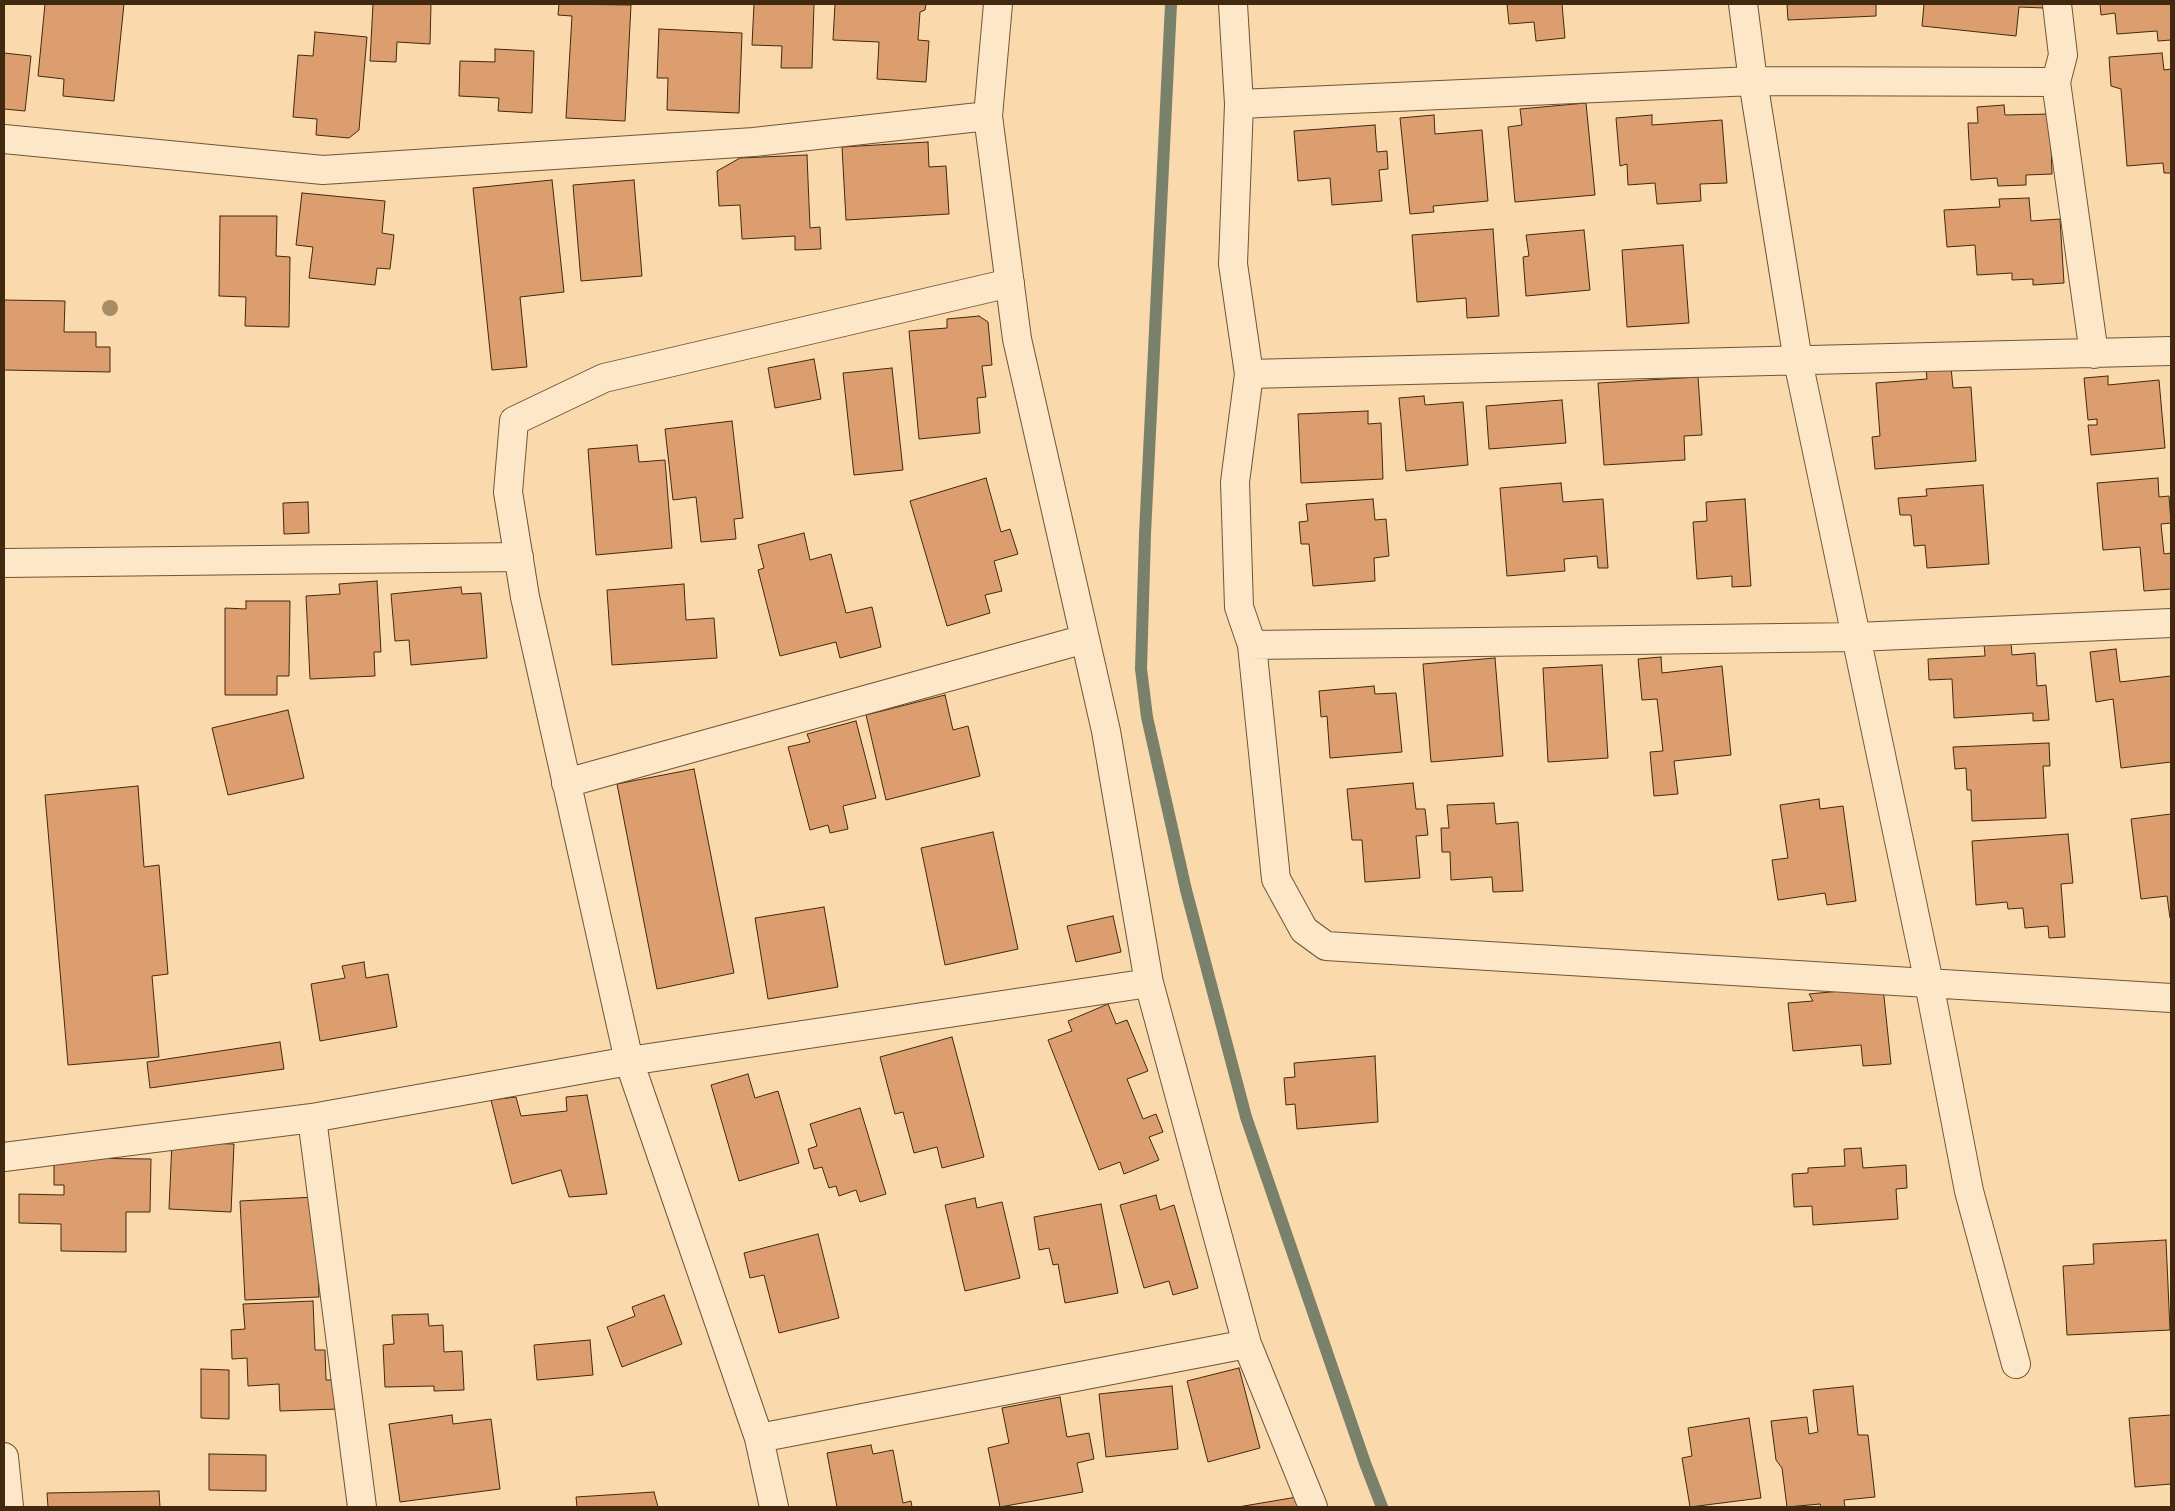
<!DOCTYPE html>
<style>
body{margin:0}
#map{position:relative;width:2175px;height:1511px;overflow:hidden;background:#fadaac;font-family:"IM FELL Great Primer",serif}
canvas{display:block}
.frame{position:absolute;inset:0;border:5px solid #41290f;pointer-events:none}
</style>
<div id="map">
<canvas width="2175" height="1511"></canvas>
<div class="frame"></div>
</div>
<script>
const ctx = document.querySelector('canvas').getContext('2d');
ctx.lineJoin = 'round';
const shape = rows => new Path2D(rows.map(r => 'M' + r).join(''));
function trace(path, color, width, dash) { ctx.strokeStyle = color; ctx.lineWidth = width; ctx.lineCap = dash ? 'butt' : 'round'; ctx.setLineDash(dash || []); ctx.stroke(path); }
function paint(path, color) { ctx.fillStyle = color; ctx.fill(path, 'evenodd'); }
trace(shape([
 [1171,4,1145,534,1141,669,1147,717,1186,890,1246,1117,1365,1463,1382,1507]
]), '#79816a', 12);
const building = shape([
 [45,4,124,4,114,101,63,96,64,79,38,76,45,4],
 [373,4,431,4,430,44,397,42,396,62,370,61,373,4],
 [559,4,631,5,625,121,566,118,572,16,558,15,559,4],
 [754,4,814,4,812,68,781,68,782,46,752,45,754,4],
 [835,4,926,4,925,10,920,12,918,40,929,41,926,82,877,79,879,42,833,40,835,4],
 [1507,4,1562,4,1565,38,1536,41,1534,22,1509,24,1507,4],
 [1787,4,1876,4,1876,16,1788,20,1787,4],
 [1924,4,2044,4,2044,8,2019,7,2016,36,1922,26,1924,4],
 [2100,4,2171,4,2171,40,2158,41,2157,31,2117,34,2115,13,2101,15,2100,4],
 [659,29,742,33,739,113,667,110,668,78,657,78,659,29],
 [315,32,367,37,359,130,349,138,316,135,317,119,293,117,298,55,313,56,315,32],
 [495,49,534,51,532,113,498,111,499,98,459,96,460,61,495,62,495,49],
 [4,53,31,56,25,111,4,109,4,53],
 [2162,53,2164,70,2171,69,2171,173,2164,173,2163,163,2127,166,2121,89,2111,86,2109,57,2162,53],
 [1586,103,1595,195,1515,202,1508,127,1522,125,1520,109,1586,103],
 [2004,105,2005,115,2050,114,2052,174,2026,175,2026,185,1998,186,1997,178,1971,180,1968,123,1978,123,1977,107,2004,105],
 [1434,115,1435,134,1482,130,1488,201,1433,206,1434,212,1410,214,1400,118,1434,115],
 [1652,115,1652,125,1722,120,1727,183,1700,184,1701,201,1657,204,1655,183,1628,185,1627,164,1620,166,1616,118,1652,115],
 [1375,125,1377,152,1387,151,1388,169,1379,170,1382,201,1332,205,1330,178,1298,181,1294,131,1375,125],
 [928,142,929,167,946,166,949,214,846,220,842,147,928,142],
 [807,155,810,228,820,227,821,249,795,250,795,236,742,239,740,205,719,206,717,171,740,158,807,155],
 [552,180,564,292,520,297,527,367,492,370,473,188,552,180],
 [634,180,642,276,581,281,573,185,634,180],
 [302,193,385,201,382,233,394,235,390,269,377,268,375,285,309,278,313,247,296,245,302,193],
 [2029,198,2031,221,2060,219,2064,283,2033,285,2033,279,2012,280,2012,273,1977,275,1975,245,1947,247,1944,210,2000,207,1999,199,2029,198],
 [220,216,277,216,276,256,290,257,289,327,245,326,246,297,219,296,220,216],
 [1493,229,1499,316,1467,318,1466,298,1417,302,1412,235,1493,229],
 [1584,230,1590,290,1526,296,1523,257,1529,256,1526,235,1584,230],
 [1683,245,1689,323,1627,327,1622,250,1683,245],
 [4,300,65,301,64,332,96,332,96,347,110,347,110,372,4,370,4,300],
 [979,316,988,322,992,365,982,366,986,397,977,398,980,433,919,439,909,331,947,328,947,319,979,316],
 [814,359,821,399,775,408,768,368,814,359],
 [1951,367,1953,388,1971,387,1976,461,1875,469,1872,437,1880,436,1876,383,1927,379,1926,369,1951,367],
 [892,368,903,470,854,475,843,373,892,368],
 [2108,376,2108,385,2159,380,2165,448,2091,455,2088,425,2097,425,2097,419,2088,420,2084,378,2108,376],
 [1698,377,1702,435,1684,436,1685,460,1604,465,1598,383,1698,377],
 [1424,396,1425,405,1463,402,1468,465,1406,471,1399,398,1424,396],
 [1562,400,1566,443,1489,449,1486,406,1562,400],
 [1368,411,1368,424,1381,423,1383,479,1301,483,1298,414,1368,411],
 [732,421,743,518,734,519,736,539,701,542,696,497,673,500,665,429,732,421],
 [637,445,639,462,665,460,672,548,596,555,588,449,637,445],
 [986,478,1001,532,1010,529,1018,554,994,561,1002,591,985,595,990,613,947,626,910,501,986,478],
 [2158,478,2159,497,2169,496,2171,523,2161,524,2164,554,2171,553,2171,589,2144,591,2140,547,2103,550,2097,483,2158,478],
 [1561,483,1563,502,1603,499,1608,568,1598,568,1597,556,1564,559,1565,571,1507,576,1500,488,1561,483],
 [1983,485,1989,564,1927,568,1925,545,1914,546,1911,515,1900,515,1898,498,1927,496,1926,489,1983,485],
 [1373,499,1375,520,1386,519,1389,556,1374,558,1375,581,1313,586,1309,544,1301,544,1299,522,1308,521,1306,504,1373,499],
 [1745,499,1751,586,1732,587,1732,576,1697,579,1693,522,1707,521,1706,502,1745,499],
 [308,502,309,533,284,534,283,503,308,502],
 [804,533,810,560,831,554,846,613,872,607,881,647,840,658,836,642,780,656,758,570,764,568,758,545,804,533],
 [377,581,381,652,374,652,375,676,310,679,306,596,340,594,339,584,377,581],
 [684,584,686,620,714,618,717,658,612,665,607,590,684,584],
 [461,587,462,594,481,593,487,658,411,665,409,640,395,641,391,594,461,587],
 [246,601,290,601,289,676,277,676,277,695,225,695,225,608,246,609,246,601],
 [2011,642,2012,655,2035,653,2037,686,2046,685,2049,720,2033,721,2033,713,1954,718,1952,679,1929,680,1928,659,1985,656,1984,643,2011,642],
 [2116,649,2120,682,2171,676,2171,762,2121,768,2113,699,2096,702,2090,652,2116,649],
 [1661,657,1662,673,1722,666,1731,755,1674,761,1678,794,1654,796,1650,752,1663,751,1657,699,1642,700,1638,659,1661,657],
 [1495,658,1503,756,1431,762,1423,664,1495,658],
 [1602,665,1608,758,1548,762,1543,668,1602,665],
 [1374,686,1375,694,1396,693,1402,752,1330,758,1327,716,1321,717,1319,691,1374,686],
 [945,695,953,730,968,726,980,776,886,800,866,715,945,695],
 [288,710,304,778,228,795,212,728,288,710],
 [856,721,876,798,843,806,848,829,830,833,828,825,810,830,788,747,810,742,807,734,856,721],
 [2049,743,2050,766,2043,766,2046,818,1972,821,1971,790,1967,790,1966,768,1955,769,1953,747,2049,743],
 [694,769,734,973,657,989,617,784,694,769],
 [1413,783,1416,809,1425,809,1428,835,1416,836,1420,878,1365,882,1362,840,1352,840,1347,789,1413,783],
 [138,786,144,867,159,865,168,974,152,976,159,1057,68,1065,45,795,138,786],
 [1819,799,1820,809,1843,806,1856,901,1827,905,1825,893,1778,900,1772,860,1788,858,1780,805,1819,799],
 [1494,803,1496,824,1518,822,1523,891,1493,892,1492,877,1451,880,1450,852,1442,852,1441,828,1449,828,1447,805,1494,803],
 [2171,814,2171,918,2170,918,2167,896,2141,899,2131,819,2171,814],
 [993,832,1018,949,945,965,921,848,993,832],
 [2068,834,2073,883,2061,884,2065,937,2049,938,2048,926,2025,928,2023,908,2008,909,2007,902,1976,905,1972,841,2068,834],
 [824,907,838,987,768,999,755,918,824,907],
 [1113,916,1121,952,1076,962,1067,926,1113,916],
 [364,962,366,978,388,974,397,1027,320,1041,311,984,345,978,342,966,364,962],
 [1883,987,1891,1064,1863,1066,1861,1045,1793,1051,1788,1003,1813,1001,1809,994,1883,987],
 [1108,1004,1116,1024,1127,1020,1148,1071,1127,1079,1143,1119,1156,1114,1163,1132,1149,1137,1159,1160,1124,1174,1120,1162,1099,1170,1048,1040,1072,1031,1068,1021,1108,1004],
 [952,1037,984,1157,942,1168,937,1147,914,1153,903,1112,895,1114,880,1057,952,1037],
 [280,1042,284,1069,150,1088,147,1062,280,1042],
 [1375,1056,1378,1122,1297,1129,1295,1104,1286,1105,1284,1078,1295,1077,1294,1063,1375,1056],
 [748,1074,755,1098,778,1091,799,1163,739,1181,711,1085,748,1074],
 [587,1095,607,1194,569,1197,561,1170,512,1184,491,1100,516,1097,521,1116,567,1111,566,1097,587,1095],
 [860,1108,886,1194,860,1202,856,1190,839,1196,836,1186,829,1188,822,1167,814,1169,808,1149,817,1146,810,1124,860,1108],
 [172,1142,234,1144,231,1212,169,1209,172,1142],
 [1861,1148,1863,1168,1906,1165,1907,1188,1896,1189,1898,1219,1813,1225,1812,1206,1794,1207,1792,1174,1808,1173,1808,1168,1845,1166,1844,1149,1861,1148],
 [65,1158,151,1159,150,1212,126,1212,126,1252,61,1251,61,1224,19,1223,19,1194,64,1195,64,1185,54,1185,54,1164,64,1164,65,1158],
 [1156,1195,1160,1210,1174,1205,1198,1288,1173,1295,1169,1281,1144,1288,1120,1205,1156,1195],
 [315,1197,319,1297,245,1300,240,1201,315,1197],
 [975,1198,977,1208,1002,1202,1020,1278,965,1291,945,1205,975,1198],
 [1101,1204,1118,1293,1065,1303,1058,1264,1053,1265,1049,1248,1039,1250,1034,1217,1101,1204],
 [818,1234,839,1318,779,1333,764,1275,750,1278,744,1253,818,1234],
 [2166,1240,2170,1330,2067,1335,2063,1266,2094,1264,2093,1244,2166,1240],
 [664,1295,682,1344,622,1367,607,1327,635,1316,632,1307,664,1295],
 [313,1301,315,1350,325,1350,326,1380,338,1380,339,1409,280,1411,279,1384,248,1386,247,1358,232,1359,231,1330,245,1329,243,1304,313,1301],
 [428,1314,429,1326,443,1325,444,1352,462,1351,464,1390,434,1391,434,1386,385,1387,383,1345,394,1344,392,1315,428,1314],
 [590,1340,593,1375,537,1380,534,1345,590,1340],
 [1239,1368,1260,1448,1208,1462,1187,1381,1239,1368],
 [201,1369,229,1370,229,1419,201,1418,201,1369],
 [1172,1386,1178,1449,1106,1457,1099,1394,1172,1386],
 [1853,1386,1858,1435,1868,1435,1875,1497,1844,1500,1845,1507,1821,1507,1820,1504,1787,1507,1782,1468,1776,1460,1771,1421,1807,1417,1809,1434,1818,1432,1813,1390,1853,1386],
 [1060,1397,1067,1437,1089,1433,1094,1459,1077,1463,1083,1492,1000,1507,988,1448,1009,1443,1002,1408,1060,1397],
 [452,1415,453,1424,491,1419,500,1489,400,1502,389,1424,452,1415],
 [2171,1415,2171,1484,2135,1487,2129,1418,2171,1415],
 [1749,1418,1761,1498,1690,1507,1682,1458,1692,1456,1688,1428,1749,1418],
 [871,1445,873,1454,893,1450,903,1503,911,1501,912,1507,837,1507,827,1453,871,1445],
 [209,1454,266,1455,266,1491,209,1490,209,1454],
 [159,1491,160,1507,48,1507,47,1493,159,1491],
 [654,1492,658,1507,577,1507,576,1497,654,1492],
 [1297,1497,1299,1507,1238,1507,1297,1497]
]);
paint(building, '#dc9e6f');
trace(building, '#41290f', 1);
const minor = shape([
 [998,4,988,116,1017,339,1106,731,1149,983,1247,1344,1313,1507],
 [1233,4,1239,104,1233,264,1249,374,1235,482,1239,607,1252,645,1276,879,1304,930,1326,946,2171,998],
 [1743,4,1753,81,1798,361,1929,983,1969,1191,2016,1364],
 [2057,4,2063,55,2056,82,2094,354],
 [1239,104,1753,81,2056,82],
 [4,139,323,170,754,142,988,116],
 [1249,374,2171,351],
 [4,563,519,557],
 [1252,645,1857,637,2171,623],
 [566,783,1085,639],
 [312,1118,362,1507],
 [4,1157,312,1118,629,1061,1149,983],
 [759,1438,1247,1344],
 [4,1457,9,1507],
 [774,1507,759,1438,629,1061,525,597,508,492,514,421,604,378,1010,283]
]);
trace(minor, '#6f5536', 30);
trace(minor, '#fce7c9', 28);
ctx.fillStyle = '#a68d66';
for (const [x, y] of [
 [110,308]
]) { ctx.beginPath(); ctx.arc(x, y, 8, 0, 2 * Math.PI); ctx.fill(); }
</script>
